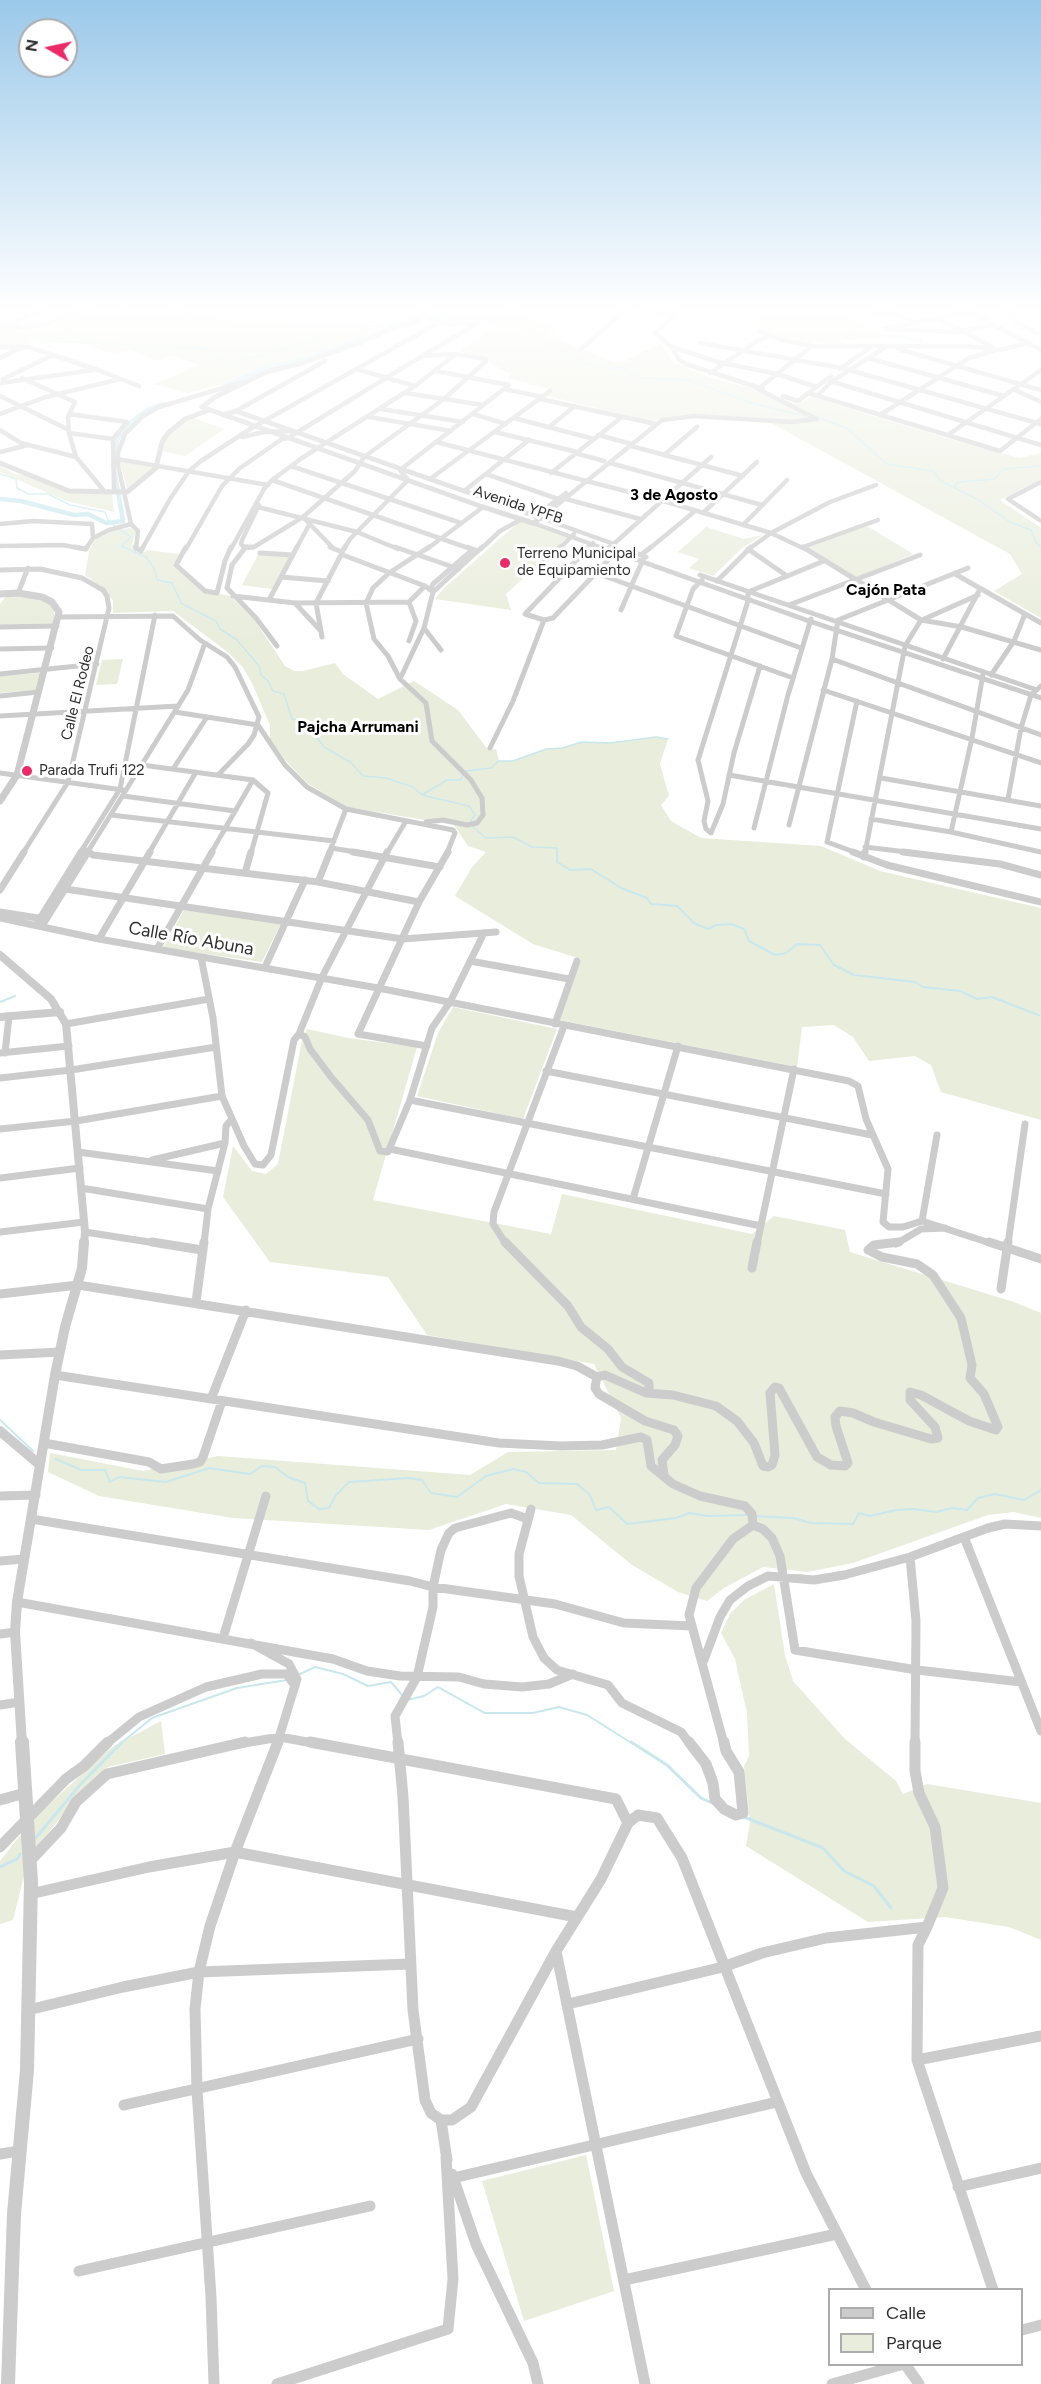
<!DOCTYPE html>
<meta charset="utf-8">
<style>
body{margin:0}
#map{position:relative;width:1041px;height:2384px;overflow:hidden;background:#fff;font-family:Figtree,sans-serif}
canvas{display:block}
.legend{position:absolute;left:828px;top:2288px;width:195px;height:78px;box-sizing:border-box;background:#fff;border:2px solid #acacac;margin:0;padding:8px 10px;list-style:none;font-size:18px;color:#2f2f2f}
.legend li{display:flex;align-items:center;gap:12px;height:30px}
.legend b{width:30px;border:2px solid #acacac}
.north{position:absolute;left:18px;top:18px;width:60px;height:60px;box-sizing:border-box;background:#fff;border:2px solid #acacac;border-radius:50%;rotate:279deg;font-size:16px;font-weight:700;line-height:24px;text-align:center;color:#2f2f2f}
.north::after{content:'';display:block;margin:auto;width:21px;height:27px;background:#ed2a68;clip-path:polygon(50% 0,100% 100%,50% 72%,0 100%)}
</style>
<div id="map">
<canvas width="1041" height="2384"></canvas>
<ul class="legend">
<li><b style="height:8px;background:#ccc"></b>Calle</li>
<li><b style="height:16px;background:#e9eddc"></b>Parque</li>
</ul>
<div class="north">N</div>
</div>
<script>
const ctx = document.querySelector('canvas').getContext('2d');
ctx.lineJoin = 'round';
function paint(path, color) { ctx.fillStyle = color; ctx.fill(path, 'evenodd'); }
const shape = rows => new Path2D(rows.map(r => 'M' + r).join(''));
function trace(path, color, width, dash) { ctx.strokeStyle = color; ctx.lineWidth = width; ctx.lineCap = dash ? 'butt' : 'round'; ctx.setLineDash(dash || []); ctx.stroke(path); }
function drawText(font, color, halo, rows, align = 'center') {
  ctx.font = font + ' Figtree,sans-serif'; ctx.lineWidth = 6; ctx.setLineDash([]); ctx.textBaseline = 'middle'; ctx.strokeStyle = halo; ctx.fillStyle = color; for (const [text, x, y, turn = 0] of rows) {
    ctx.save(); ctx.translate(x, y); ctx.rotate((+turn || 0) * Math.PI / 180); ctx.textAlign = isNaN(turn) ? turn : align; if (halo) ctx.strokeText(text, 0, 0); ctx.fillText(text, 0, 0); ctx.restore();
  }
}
paint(shape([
 [85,310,95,310,88,315,93,317,110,318,178,311,239,322,294,326,374,325,393,321,364,336,323,351,259,368,221,384,188,393,155,384,199,365,172,355,159,361,130,350,116,355,93,347,98,345,37,341,19,346,0,345,0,328,21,321,29,323,36,321,46,325],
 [440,310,505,310,537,323,556,328,550,336,613,362,623,362,661,343,673,362,711,378,756,389,797,404,811,397,946,438,1019,458,1041,453,1041,480,1000,500,1041,528,1041,618,994,591,1022,574,1010,554,762,418,689,414,650,421,547,396,554,390,508,378,511,374,491,364,488,358,459,351,496,328,486,321,447,322,429,315],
 [746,310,878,310,882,311,849,320,867,329,891,336,923,339,926,344,889,337,840,340,845,344,793,341,773,335,765,329],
 [191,417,224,429,185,456,162,451,167,436],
 [120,462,155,467,127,488],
 [0,466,15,474,31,476,67,492,112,494,114,512,66,501,0,472],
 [521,520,568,537,506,594,511,610,435,599,443,589],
 [867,526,913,554,855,578,809,547],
 [706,527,744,539,763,535,742,548,713,576,689,568,699,559,678,552],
 [131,528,136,532,131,548,143,553,147,550,179,554,173,565,205,591,230,596,254,619,285,666,294,671,303,671,335,663,343,674,378,699,414,681,458,710,488,750,496,749,499,761,513,761,546,749,562,748,582,742,610,743,656,737,668,739,660,764,669,796,661,805,671,821,701,838,821,846,880,871,1041,908,1041,1120,941,1092,931,1065,915,1056,869,1061,853,1037,834,1025,802,1027,797,1067,560,1020,581,959,533,944,455,896,472,867,486,852,468,846,454,825,347,807,307,783,287,762,270,739,270,725,252,683,242,666,225,650,173,611,113,613,113,601,105,589,85,575,89,552,95,539,112,531],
 [258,555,291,556,272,589,242,585],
 [7,595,39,598,49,603,54,609,54,624,0,625,0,604],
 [123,659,117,684,96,685,102,660],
 [40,673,35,690,0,693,0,676],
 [184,910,281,923,262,962,163,948],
 [453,1007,557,1029,523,1119,417,1096,438,1033],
 [307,1029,348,1038,417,1047,373,1200,551,1234,562,1194,752,1234,774,1216,845,1230,850,1252,1014,1302,1041,1313,1041,1518,1014,1512,988,1515,853,1563,807,1572,763,1567,724,1588,707,1601,678,1592,632,1565,571,1515,506,1504,429,1530,233,1518,99,1496,48,1472,50,1453,143,1471,218,1456,470,1475,508,1452,616,1450,621,1418,594,1364,427,1335,388,1277,270,1262,223,1197,233,1146,252,1171,266,1174,278,1164,302,1040],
 [774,1584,785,1655,793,1681,845,1739,896,1781,903,1794,927,1784,1041,1803,1041,1940,1009,1927,945,1917,868,1922,746,1846,750,1823,744,1766,749,1756,747,1713,735,1659,721,1633,730,1614,744,1600],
 [161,1721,165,1754,108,1767,69,1806,28,1860,13,1920,0,1924,0,1861,35,1817,112,1747],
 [586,2155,614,2291,524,2321,482,2181]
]), '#e9eddc');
trace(shape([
 [776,310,803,316,807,321,833,325,841,330,870,334],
 [429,312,441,312],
 [449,317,469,315,497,321,509,327,533,329,541,342,552,344,587,364,609,369,622,367,638,378,688,380,751,403,809,417],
 [0,333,14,331,27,336,51,333,98,322,127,310],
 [343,334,351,334,368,327,389,325,423,313],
 [882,335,923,339],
 [33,336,47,341,204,348,229,362,244,360,334,334],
 [818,417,848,429,887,464,933,471,941,481,977,499,1010,522,1031,530,1036,543,1041,547],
 [0,474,16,479,17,488,28,494,48,494,70,505,105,512,109,522,131,537,121,546,146,557,154,568,157,580,172,583,181,603,216,621,220,629,237,640,259,666,261,675,268,681,273,691,284,694,292,719,311,723,311,729,324,747,350,762,363,776,386,778,413,787,422,795,469,806,475,815,471,820,473,827,486,838,513,837,532,847,557,848,557,853],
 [956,488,955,485,958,482,995,479,1003,469,1041,466],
 [422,795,447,780,460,780,466,771,491,768,499,761,513,761,546,749,562,748,582,742,610,743,656,737,668,739]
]), '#c8e8ee', 1.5);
trace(shape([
 [557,852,557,862,570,870,591,869,621,888,647,898,651,904,677,906,694,923,708,929,716,925,731,924,744,929,749,941,775,955,786,953,797,944,820,945,834,965,854,975,915,982,923,987,960,991,977,999,992,997,1041,1016],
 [0,1002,15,996],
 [0,1420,33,1451],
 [56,1459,81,1470,105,1470,110,1482,119,1477,166,1482,209,1468,250,1474,262,1466,275,1467,288,1477,305,1483,308,1501,319,1509,329,1508,336,1495,349,1482,408,1478,422,1480,431,1493,457,1497,486,1476,513,1469,526,1472,539,1483,577,1484,590,1495,596,1510,609,1507,627,1524,676,1518,689,1513,708,1516,748,1515],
 [754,1516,793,1518,811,1523,853,1524,859,1513,870,1516,896,1510,913,1509,936,1512,952,1508,967,1510,978,1498,995,1494,1024,1500,1041,1490],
 [298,1675,315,1667,343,1674,368,1686,391,1682,403,1696],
 [407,1700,424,1696,438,1687,485,1713,533,1713,559,1707,587,1715,633,1744],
 [120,1744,152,1718,237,1688,287,1680]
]), '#c8e8ee', 2);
trace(shape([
 [631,1742,667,1765,701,1798,712,1803],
 [744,1817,823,1848,844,1871,874,1886,891,1908],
 [34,1840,79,1786,122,1742],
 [0,1867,17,1859,20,1854]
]), '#c8e8ee', 3);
trace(shape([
 [224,386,267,367,302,360,331,350,409,321,423,313,442,314,447,312,446,310],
 [0,499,21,501,74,515,88,514,106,523,123,521,113,463,117,440,131,422,149,409,163,404]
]), '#c8e8ee', 4.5);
trace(shape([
 [508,310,514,310],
 [648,310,675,315],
 [680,310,655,333,672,347,718,362,777,374,817,387],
 [883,310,915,322],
 [966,310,1041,350],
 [1007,310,1018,323,1037,333],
 [871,315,888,312],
 [938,318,992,347],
 [8,324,46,310],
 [0,326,25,327,47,324,82,310],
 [889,328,969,311],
 [885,329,955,332,996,325],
 [760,331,781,340,812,346,966,346,1000,350,1029,343],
 [700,343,842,368,1041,424],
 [22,347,29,347,98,370,139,386],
 [672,347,679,360,686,364,763,389],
 [581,349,626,310],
 [898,349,1041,390],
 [422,356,478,323,445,324,423,316],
 [868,358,1004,396],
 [356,369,415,386],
 [840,369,872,346],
 [710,373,759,340,770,336],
 [22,378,75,402,68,417,69,433,76,457,105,492,114,492,113,439,127,422],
 [3,379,53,355],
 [830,381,1041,445],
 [0,383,94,370],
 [505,389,542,397],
 [1013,389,1041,402],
 [405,393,483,405],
 [808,393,1000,451,1041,419],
 [0,396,69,430],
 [783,396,798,401,831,376],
 [817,396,831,382,887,346],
 [540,399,656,424],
 [381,409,463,422],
 [236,411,325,361],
 [0,414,46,397,120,379],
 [69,414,127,422],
 [473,414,506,424],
 [880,415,969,358,993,351],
 [369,417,451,431],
 [514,418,594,439],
 [549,427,575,406],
 [0,430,21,443,76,457],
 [495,432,577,452],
 [69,433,113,439],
 [598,435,632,444],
 [948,435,1041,370],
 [242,437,264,432,291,431],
 [436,442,660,500,771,533,805,549],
 [631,446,743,476],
 [0,452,28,445],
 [575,453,604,461],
 [664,455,697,427],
 [117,459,268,485],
 [610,463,762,505],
 [291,466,461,523],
 [551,473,622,417],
 [486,474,558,499],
 [430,479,550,391],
 [272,480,471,549],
 [1041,482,1008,499,1041,521],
 [464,491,529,440],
 [566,499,640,519],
 [259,505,242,540,241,544,245,548,254,547,303,517,355,471,364,457,444,399,486,361,486,359,456,354],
 [258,507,357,532,398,549],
 [703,513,757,462],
 [538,514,566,493],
 [303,517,334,549],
 [541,518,662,420,694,416,792,422,817,419,758,389,812,346],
 [541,518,614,544],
 [533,523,605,549],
 [0,524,33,521,92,524,93,538],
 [743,525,787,480],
 [0,546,63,545,84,549],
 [803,547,878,520],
 [86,549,93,538,109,530,131,524],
 [136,549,138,531,131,524,118,465,118,453,125,434,143,416,159,407,243,382],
 [142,549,170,499,189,471,201,461,250,429,438,323],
 [186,549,222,486,240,468,282,439,288,438,422,356],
 [231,549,264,489,272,480,302,458,415,386,456,354,422,356],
 [296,549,309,525],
 [344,549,350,539,408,480,400,470,509,385,436,371],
 [427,549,483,507],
 [481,549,500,531,522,519],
 [559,549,574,534],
 [588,549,593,543],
 [608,549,711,457],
 [649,549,695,511],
 [749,549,771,533,830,502,876,485]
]), '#ccc', 4.5);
trace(shape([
 [75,547,86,549,87,547],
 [135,547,141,551,143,547],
 [186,547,176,565,205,591,217,593,225,561,231,547],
 [244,547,253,547],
 [330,547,342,552,345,547],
 [395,547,459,569],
 [467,547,478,551],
 [601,547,809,621,1041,698],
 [803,547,921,620,905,646,865,853],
 [245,548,232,565,227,588,256,618,277,646],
 [608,549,610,547],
 [748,549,787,576],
 [260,553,293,555],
 [623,554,631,551,646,557],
 [343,555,425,586,432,591],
 [641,555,651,547],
 [0,570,40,569,82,578,103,590,107,596,109,608,68,782,23,853],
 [536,570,560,547],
 [596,573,801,648],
 [955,574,1041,623],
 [700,575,1037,690],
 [281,577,328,581],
 [702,580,693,589,676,636,793,678],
 [717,581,751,547],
 [430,590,433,584,470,552],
 [18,593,28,568],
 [233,596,295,603,409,602],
 [269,600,297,547],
 [295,603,320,630],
 [789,605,920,555],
 [621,610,644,557],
 [59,617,173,616,200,640,227,657,235,667,259,717,254,735,248,744,218,775],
 [544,620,525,614,589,547],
 [921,620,962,627,1041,650],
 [922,620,978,595],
 [0,627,57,626],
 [424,628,441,650],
 [322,637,316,603,342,553],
 [409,641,416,621,409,602,425,586],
 [0,649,52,648],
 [832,659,1041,735],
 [943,659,980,589],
 [760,666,734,753,723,804,711,833,706,829,704,821,708,801,698,760,748,601,748,592,824,561],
 [0,674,97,664],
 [991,675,1014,641,1025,614],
 [400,679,424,628,433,592,482,547],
 [823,690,1041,763],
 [0,696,38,692],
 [175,712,258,725,285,765,307,787,346,809,453,830,455,833,447,853],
 [0,716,178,706],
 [490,748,513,701,544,620,553,618,616,552],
 [142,765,253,780],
 [173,769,207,717],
 [0,773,123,790],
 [729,775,1041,829],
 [881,778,1041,806],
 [123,796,235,811],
 [1008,799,1021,728,1031,695,1041,686],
 [111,815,334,841],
 [871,819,951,832,1041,852],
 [426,822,443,820,467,825,477,823,483,815,482,798,471,780,432,741,426,703,400,679,388,656,374,639,366,603,373,588,389,573,429,547],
 [789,825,832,659,838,620,968,568],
 [754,828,788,695,811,619],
 [951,832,972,738,983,674],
 [865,847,915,853],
 [83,848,91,853],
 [331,848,362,853],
 [80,853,120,789,155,615],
 [87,853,188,690,205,643],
 [149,853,196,772],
 [211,853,253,780],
 [251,853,268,793,253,780],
 [329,853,346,809],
 [387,853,406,821],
 [857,853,827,842,857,701]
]), '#ccc', 5);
trace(shape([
 [88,852,93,855,318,882,419,902],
 [353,852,440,867],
 [853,852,887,865,1041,902],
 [903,852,1000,864,1041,875],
 [864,857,865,852],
 [245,873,251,852],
 [318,882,330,852],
 [65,889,403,939,496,932],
 [0,890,24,852],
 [0,912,44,919],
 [0,918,99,939,378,988,849,1081,858,1086,866,1119,888,1169,883,1222,889,1227,903,1227,922,1221,937,1135],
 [36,925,81,852],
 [42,926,88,852],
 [99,939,150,852],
 [157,949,212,852],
 [201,957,213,1018,222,1096,244,1146,255,1164,263,1165,271,1155,294,1040,299,1034,305,1037,310,1049,331,1077,368,1120,380,1151,388,1152,410,1100,432,1028,450,1002,484,933],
 [470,961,569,979],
 [265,967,305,880],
 [66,1024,209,999],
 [555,1024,577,961],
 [299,1034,322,977,387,852],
 [427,1046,358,1034,419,902,448,852],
 [0,1053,69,1046],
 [5,1053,9,1016],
 [546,1071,872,1135],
 [0,1078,71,1070,216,1047],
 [410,1100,886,1194],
 [0,1129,76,1121,222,1096],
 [390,1149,761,1226],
 [78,1152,218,1171],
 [152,1160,225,1143],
 [0,1178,80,1168],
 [81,1188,208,1209],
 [633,1199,678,1046],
 [922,1221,993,1244],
 [0,1232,84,1222],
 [85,1232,162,1244],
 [204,1244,208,1209,225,1143,226,1126,231,1120],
 [506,1244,493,1224,494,1212,564,1026],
 [757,1244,794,1069],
 [896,1244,921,1229,945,1228],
 [1008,1244,1025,1124]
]), '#ccc', 7);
trace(shape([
 [152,1242,202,1250],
 [505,1242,568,1306,581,1327,608,1349,622,1367,649,1383,649,1390,646,1393],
 [989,1242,1041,1259],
 [752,1268,757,1242],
 [1001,1289,1008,1242],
 [0,1294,78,1285,558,1361,577,1366,597,1377],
 [196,1302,204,1242],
 [0,1355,60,1352],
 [55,1375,499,1443,561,1446,602,1445,641,1437,647,1440,651,1466,673,1484,700,1496,745,1506,752,1514,753,1525,733,1539,696,1588,689,1615,724,1744],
 [211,1399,246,1310],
 [44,1443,149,1462,161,1469,193,1464,200,1462,203,1457,222,1401],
 [664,1475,662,1460,675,1445,678,1436,674,1430,645,1421,599,1394,595,1388,597,1377,605,1375,646,1393,673,1395,716,1406,737,1421,754,1443,763,1466,768,1467,772,1465,775,1455,770,1393,775,1387,779,1388,817,1457,831,1465,845,1466,848,1463,836,1426,835,1417,840,1411,853,1413,874,1422,931,1439,938,1438,935,1427,910,1400,910,1392,921,1395,969,1421,996,1430,998,1427,984,1394,970,1378,972,1365,961,1318,933,1275,917,1264,882,1257,868,1250,874,1245,899,1242],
 [0,1496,36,1495],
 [531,1509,519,1554,519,1576,533,1637,544,1658,557,1670,608,1685,622,1703,681,1732,690,1744],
 [31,1519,410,1581,433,1587,555,1604,624,1623,692,1626],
 [753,1525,763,1529,772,1538,780,1556,795,1650,917,1670,1021,1682],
 [964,1537,1041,1731],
 [910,1557,916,1621,915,1744],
 [0,1561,24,1559],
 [17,1602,333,1659,367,1671,400,1676,459,1677,484,1684,522,1687,549,1684,573,1674],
 [0,1634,15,1632],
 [223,1638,266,1496],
 [251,1643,289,1664,297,1679,277,1744],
 [704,1660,720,1617,730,1600,748,1586,768,1576,814,1580,844,1575,910,1557,988,1528,1005,1524,1041,1526],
 [0,1705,19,1702],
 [106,1744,139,1717,206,1687,262,1674,287,1674,295,1686],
 [238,1744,280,1737,318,1744],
 [398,1744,395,1716,417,1677,433,1607,433,1587,441,1550,449,1533,455,1528,511,1513,528,1519]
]), '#ccc', 9);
trace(shape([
 [310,1742,616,1799,628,1823],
 [398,1742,403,1797,413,2010,425,2100,431,2113,441,2120,452,2120,471,2107,556,1951,601,1879,628,1823,638,1815,657,1818,682,1858,806,2173,866,2290],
 [689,1742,706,1764,713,1783,715,1799,724,1809,736,1815,743,1813,739,1772,726,1751,724,1742],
 [0,1800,25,1793],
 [0,1847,66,1779,84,1766,108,1742],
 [30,1861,61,1828,76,1802,107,1774,245,1742],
 [30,1894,149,1867,235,1852,577,1917],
 [927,1927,918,1945,917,2060,993,2290],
 [556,1951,645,2384],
 [568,2004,723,1967,762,1953,826,1938,927,1927,943,1888,935,1827,919,1793,915,1771,915,1742],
 [28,2010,123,1987,199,1972,409,1964],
 [917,2060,1041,2036],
 [124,2105,418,2039],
 [441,2120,447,2160],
 [0,2154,19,2151],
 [452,2174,476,2244,533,2363,538,2384],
 [453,2178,777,2102],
 [958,2187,1041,2168],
 [79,2271,370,2206],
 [624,2280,837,2234],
 [1022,2330,1041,2325],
 [905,2364,919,2384],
 [214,2384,211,2297,197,2090,195,2009,199,1972,210,1926,235,1852,278,1742],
 [277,2384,448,2329,453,2279,446,2157],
 [832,2384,904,2364]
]), '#ccc', 11);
trace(shape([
 [429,310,413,323,390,329,359,343,302,363,266,372,215,397,202,407,483,507,533,523,541,518],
 [0,347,19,347],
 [0,358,22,347],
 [223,415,236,411,541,518],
 [0,463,69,491,127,492,156,468,162,442,168,433,185,419,209,410]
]), '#ccc', 5);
trace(shape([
 [0,594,18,593,42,597,52,602,59,612,17,775,0,801]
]), '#ccc', 7);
trace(shape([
 [0,955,51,999,66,1024,85,1232,84,1244],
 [0,1017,60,1012]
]), '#ccc', 8);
trace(shape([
 [0,1431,40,1465],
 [22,1744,15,1632,17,1602,55,1375,65,1327,82,1268,84,1242]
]), '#ccc', 10);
trace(shape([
 [8,2384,14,2214,27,2070,31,1882,22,1742]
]), '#ccc', 14);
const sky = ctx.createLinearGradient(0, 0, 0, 644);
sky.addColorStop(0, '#9bc9ea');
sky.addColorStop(0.48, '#fff');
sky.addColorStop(1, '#ffffff00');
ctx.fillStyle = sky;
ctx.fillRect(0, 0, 1041, 644);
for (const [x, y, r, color] of [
 [505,563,6,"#ed2a68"],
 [27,771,6,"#ed2a68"]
]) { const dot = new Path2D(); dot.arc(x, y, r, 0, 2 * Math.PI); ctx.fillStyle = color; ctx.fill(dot); trace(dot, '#fff', 2); }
drawText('15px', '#2f2f2f', '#fff', [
 ["Avenida YPFB",518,505,18],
 ["Calle El Rodeo",78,693,-76]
]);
drawText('15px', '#2f2f2f', '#fff', [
 ["Terreno Municipal",517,554],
 ["de Equipamiento",517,571],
 ["Parada Trufi 122",39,771]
], 'left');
drawText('bold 16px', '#000', '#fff', [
 ["3 de Agosto",674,495],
 ["Cajón Pata",886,590],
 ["Pajcha Arrumani",358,727]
]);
drawText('18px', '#2f2f2f', '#fff', [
 ["Calle Río Abuna",191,939,10]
]);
</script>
